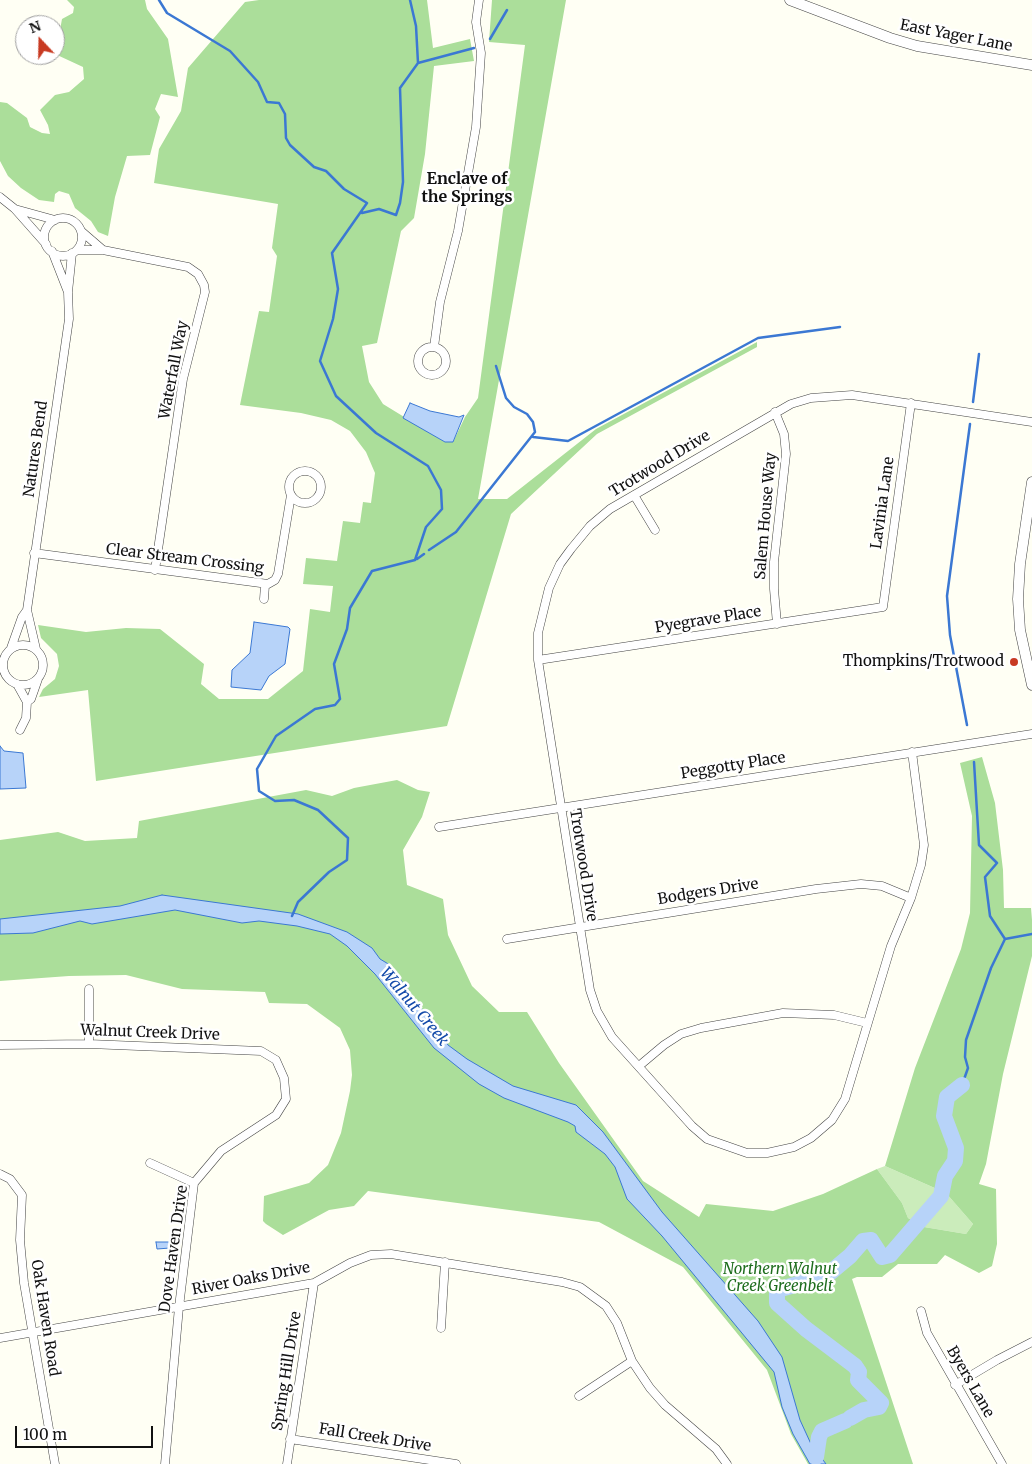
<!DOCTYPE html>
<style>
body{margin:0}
#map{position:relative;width:1032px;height:1464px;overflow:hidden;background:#fffff4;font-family:Merriweather,serif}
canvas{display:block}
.north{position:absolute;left:15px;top:15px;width:50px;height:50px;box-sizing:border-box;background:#fff;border:1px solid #a0a0a0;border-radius:50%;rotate:339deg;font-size:14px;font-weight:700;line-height:20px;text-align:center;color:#111}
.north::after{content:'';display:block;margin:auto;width:18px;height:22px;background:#c83a22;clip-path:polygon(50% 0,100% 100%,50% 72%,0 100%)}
.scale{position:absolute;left:15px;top:1426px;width:138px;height:22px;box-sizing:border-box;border:2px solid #111;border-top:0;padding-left:6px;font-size:15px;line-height:18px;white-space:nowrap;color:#111;-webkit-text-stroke:4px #fff;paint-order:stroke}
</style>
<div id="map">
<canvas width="1032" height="1464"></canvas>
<div class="north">N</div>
<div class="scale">100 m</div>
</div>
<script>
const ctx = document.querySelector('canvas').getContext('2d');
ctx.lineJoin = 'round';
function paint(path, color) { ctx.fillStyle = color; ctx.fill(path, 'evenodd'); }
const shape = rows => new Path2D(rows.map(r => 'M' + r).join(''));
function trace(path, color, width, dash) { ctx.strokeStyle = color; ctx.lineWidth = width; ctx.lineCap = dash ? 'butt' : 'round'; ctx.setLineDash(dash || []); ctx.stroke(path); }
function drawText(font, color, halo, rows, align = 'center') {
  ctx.font = font + ' Merriweather,serif'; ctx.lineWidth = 5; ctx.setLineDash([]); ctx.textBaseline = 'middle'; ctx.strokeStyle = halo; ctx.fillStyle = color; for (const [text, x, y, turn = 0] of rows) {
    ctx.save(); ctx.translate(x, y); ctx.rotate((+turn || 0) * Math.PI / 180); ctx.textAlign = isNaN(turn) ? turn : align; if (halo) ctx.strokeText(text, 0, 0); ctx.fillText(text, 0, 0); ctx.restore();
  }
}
paint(shape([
 [885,1166,946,1193,973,1224,966,1234,924,1227,908,1218,902,1203,877,1169]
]), '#cbecbb');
paint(shape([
 [67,0,145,0,147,9,168,39,178,97,161,94,155,109,160,117,150,155,127,156,115,197,108,236,98,232,91,221,75,208,69,194,59,191,55,194,54,202,39,200,21,188,8,176,0,161,0,102,7,103,27,118,30,127,42,133,50,134,48,125,40,110,55,95,69,92,84,79,83,67,55,54,55,32,60,30,62,19,73,13,74,7],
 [259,0,427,0,433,48,470,39,474,61,434,66,425,154,414,218,401,231,377,343,362,346,369,382,383,404,445,442,453,442,465,417,478,398,525,45,489,42,492,0,566,0,478,499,507,499,596,429,757,342,757,347,597,434,511,514,447,726,96,781,88,690,39,697,43,689,55,679,59,666,57,654,41,638,38,625,86,632,126,628,160,629,204,664,201,684,219,699,268,699,303,671,310,609,330,612,333,586,303,584,306,558,337,561,343,521,360,523,363,502,371,503,375,473,366,452,350,431,331,420,301,413,240,405,259,311,269,312,277,256,272,248,278,204,154,183,159,149,181,111,188,68,245,2],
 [982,757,995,803,1003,870,1004,908,1031,908,1032,920,1032,956,1003,1074,986,1164,979,1184,996,1189,997,1244,992,1266,979,1273,945,1255,937,1264,898,1264,882,1277,857,1277,852,1279,913,1464,808,1464,791,1434,767,1370,683,1267,599,1222,368,1191,354,1206,329,1210,283,1235,266,1224,263,1221,264,1196,309,1183,328,1165,341,1133,350,1091,352,1075,350,1050,340,1028,307,1004,269,1003,265,992,182,989,126,975,69,976,0,981,0,840,58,832,85,841,137,838,139,821,306,790,332,796,354,788,397,780,418,790,430,792,422,817,403,850,407,885,443,899,448,935,472,986,499,1012,527,1012,559,1063,643,1181,699,1217,706,1204,773,1211,823,1194,877,1169,902,1203,908,1218,924,1227,966,1234,973,1224,946,1193,885,1166,915,1068,961,949,970,913,972,816,960,763]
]), '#abde9a');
const water = shape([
 [410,403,430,411,459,417,464,415,453,442,445,442,403,418,410,403],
 [254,622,288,627,290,629,285,664,269,676,261,690,231,687,232,670,250,653,254,622],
 [0,746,4,751,23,753,26,788,0,789,0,746],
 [162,895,298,914,347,932,372,948,380,959,390,965,448,1045,467,1059,513,1086,576,1105,603,1132,662,1212,758,1321,782,1357,800,1420,811,1444,826,1464,810,1464,793,1434,782,1407,774,1372,662,1236,627,1199,615,1167,605,1154,576,1132,575,1126,568,1122,504,1098,479,1084,434,1048,375,974,347,946,330,934,297,926,259,921,242,923,175,910,92,924,80,921,33,933,0,934,0,919,120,906,162,895],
 [156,1242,170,1242,170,1248,157,1249,156,1242]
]);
paint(water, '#b7d3f9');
trace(water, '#3b78d3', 1);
trace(shape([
 [159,0,167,13,230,51,258,82,267,102,279,103,285,114,286,138,290,145,314,167,326,171,344,189,367,203,332,253,338,289,333,319,320,361,336,396,376,433,428,466,441,490,442,509,426,527,415,560,372,571,350,608,347,629,334,664,340,699,335,705,315,709,276,736,257,769,259,791,275,801,294,800,318,810,348,838,347,860,329,872,298,902,292,916],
 [490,39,507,10],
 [418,63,474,48],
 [362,213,379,209,396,215,400,203,403,182,400,88,418,63,416,26,410,0],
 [973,402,979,354],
 [533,437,568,441,758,338,840,327],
 [429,550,456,532,535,432,533,422,527,414,514,407,506,398,496,366],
 [417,559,424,554],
 [967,725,950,635,947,596,970,424],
 [974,762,979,845,997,863,985,877,990,916,1005,939],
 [962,1085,968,1068,965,1057,966,1040,991,968,1005,939,1032,934]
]), '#3b78d3', 2.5);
trace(shape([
 [850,1418,864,1410,879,1407,881,1403,858,1380,859,1372,855,1366,806,1329,777,1303,777,1290,826,1276,850,1256,863,1241,871,1240,882,1257,890,1255,941,1196,945,1176,955,1161,956,1148,944,1116,947,1097,962,1085],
 [816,1457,819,1437,822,1431,845,1421]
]), '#b7d3f9', 16);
const minor = shape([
 [0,197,15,209,46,244],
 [15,209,55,220],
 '44 237a19 19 0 1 1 38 0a19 19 0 1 1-38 0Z',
 [81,231,103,250],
 [77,250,103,250,188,267,198,274,204,285,205,292,183,379,155,570],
 [52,251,68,292],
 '418 361a14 14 0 1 1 28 0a14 14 0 1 1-28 0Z',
 [434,347,440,302,458,231,476,127,481,53,476,22,479,0],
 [775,412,784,434,786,454,774,562,774,589,777,624],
 '289 487a16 16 0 1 1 32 0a16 16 0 1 1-32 0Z',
 [634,495,655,530],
 [34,553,268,584,275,580,278,574,291,495],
 [264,599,265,585],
 '3 665a20 20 0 1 1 40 0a20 20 0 1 1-40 0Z',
 [11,648,22,617,27,610],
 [36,649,27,610,69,319,68,292,72,253],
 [538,660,883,607,911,403],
 [17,684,27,702,26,718,20,730],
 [27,702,31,699,38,679],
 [912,752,924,845,921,865,911,898,891,946,845,1099,832,1120,811,1138,794,1147,767,1153,747,1153,707,1139,692,1126,612,1037,597,1011,590,990,538,660,538,633,549,588,560,564,571,549,590,526,610,509,791,404,811,398,852,395,1032,422],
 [439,827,1032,734],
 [507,939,816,889,861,884,882,886,911,898],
 [89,989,89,1044],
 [0,1045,89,1044,261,1051,276,1060,284,1078,286,1099,276,1115,221,1151,194,1183,179,1307,165,1464],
 [639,1066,664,1045,681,1034,701,1028,783,1013,834,1015,867,1023],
 [150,1163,194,1183],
 [0,1174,10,1179,22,1195,20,1240,24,1283,55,1464],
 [921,1311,927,1333,1002,1464],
 [441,1328,445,1262],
 [0,1338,314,1283,350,1263,371,1255,391,1254,562,1282,580,1287,606,1306,617,1323,632,1361,650,1388,665,1405,716,1449,727,1464],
 [955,1385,997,1360,1032,1342],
 [579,1396,632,1361],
 [290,1439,456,1464],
 [287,1464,314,1283]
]);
const tertiary = shape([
 [790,0,890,38,917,46,1032,65],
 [1032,482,1020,564,1018,599,1020,630,1032,685]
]);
trace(minor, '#444', 9);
trace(tertiary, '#444', 11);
trace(minor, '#fff', 8);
trace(tertiary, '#fff', 10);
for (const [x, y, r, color] of [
 [1014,662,5,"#c83a22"]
]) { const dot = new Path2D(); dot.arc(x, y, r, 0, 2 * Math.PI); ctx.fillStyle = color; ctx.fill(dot); trace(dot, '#fff', 2); }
drawText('15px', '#111', '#fff', [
 ["East Yager Lane",956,36,11],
 ["Waterfall Way",174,370,-79],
 ["Natures Bend",36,449,-82],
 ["Trotwood Drive",660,464,-31],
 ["Lavinia Lane",883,503,-82],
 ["Salem House Way",766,516,-85],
 ["Clear Stream Crossing",185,559,7],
 ["Pyegrave Place",708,620,-9],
 ["Peggotty Place",733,766,-9],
 ["Trotwood Drive",583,865,81],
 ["Bodgers Drive",708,892,-9],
 ["Walnut Creek Drive",150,1033,2],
 ["Dove Haven Drive",174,1249,-82],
 ["River Oaks Drive",251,1279,-11],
 ["Oak Haven Road",45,1318,81],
 ["Spring Hill Drive",287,1371,-81],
 ["Byers Lane",970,1382,60],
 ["Fall Creek Drive",375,1438,9]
]);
drawText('15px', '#111', '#fff', [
 ["Thompkins/Trotwood",1004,662]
], 'right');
drawText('italic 15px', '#1e6d1d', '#fff', [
 ["Northern Walnut",780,1270],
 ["Creek Greenbelt",780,1287]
]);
drawText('bold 16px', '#111', '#fff', [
 ["Enclave of",467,179],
 ["the Springs",467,197]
]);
drawText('italic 16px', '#134aa9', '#fff', [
 ["Walnut Creek",414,1007,50]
]);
</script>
